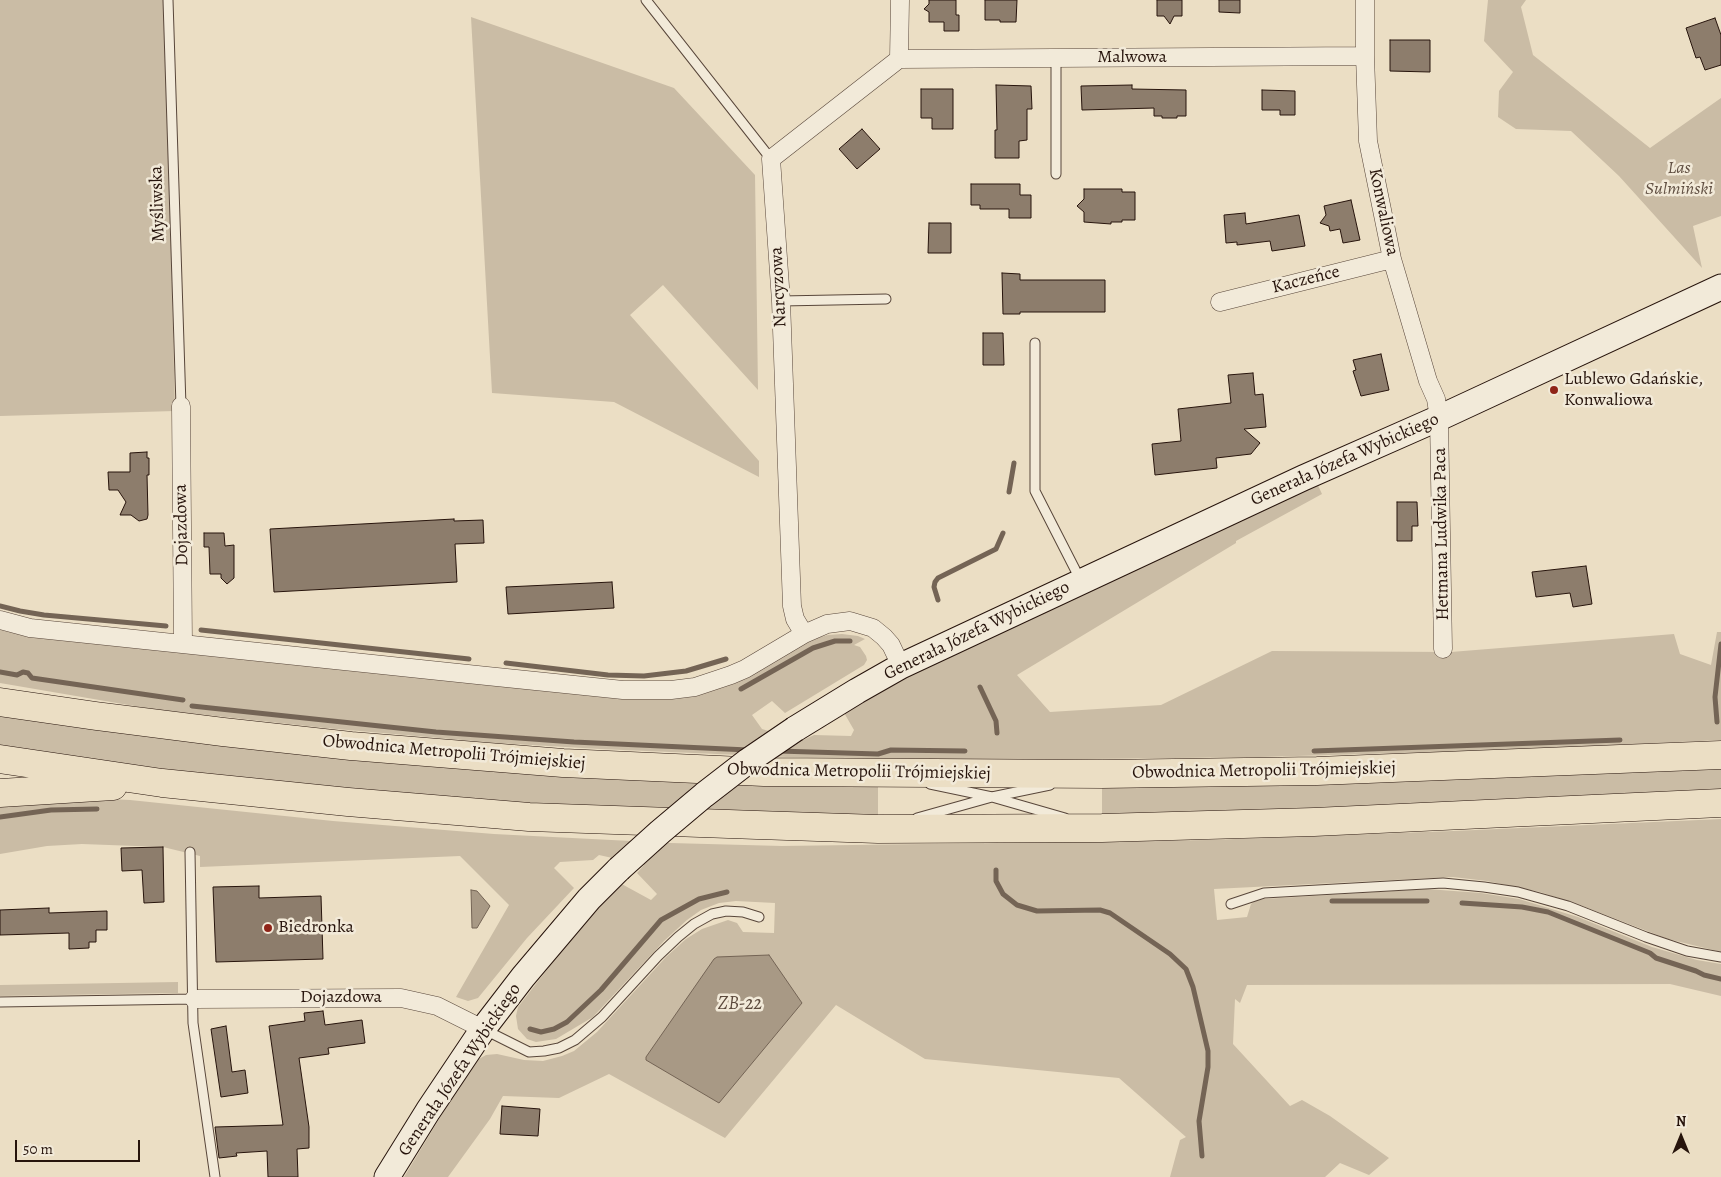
<!DOCTYPE html>
<meta charset="utf-8">
<style>
body{margin:0}
#map{position:relative;width:1721px;height:1177px;overflow:hidden;background:#ebdec4;font-family:Alegreya,serif}
canvas{display:block}
.north{position:absolute;left:1656px;top:1112px;width:50px;height:50px;-webkit-text-stroke:4px #f2ead9;paint-order:stroke;rotate:0deg;font-size:14px;font-weight:700;line-height:20px;text-align:center;color:#27140c}
.north::after{content:'';display:block;margin:auto;width:18px;height:22px;background:#27140c;clip-path:polygon(50% 0,100% 100%,50% 72%,0 100%)}
.scale{position:absolute;left:15px;top:1140px;width:125px;height:22px;box-sizing:border-box;border:2px solid #27140c;border-top:0;padding-left:6px;font-size:15px;line-height:18px;white-space:nowrap;color:#27140c;-webkit-text-stroke:4px #f2ead9;paint-order:stroke}
</style>
<div id="map">
<canvas width="1721" height="1177"></canvas>
<div class="north">N</div>
<div class="scale">50 m</div>
</div>
<script>
const ctx = document.querySelector('canvas').getContext('2d');
ctx.lineJoin = 'round';
function paint(path, color) { ctx.fillStyle = color; ctx.fill(path, 'evenodd'); }
const shape = rows => new Path2D(rows.map(r => 'M' + r).join(''));
function trace(path, color, width, dash) { ctx.strokeStyle = color; ctx.lineWidth = width; ctx.lineCap = dash ? 'butt' : 'round'; ctx.setLineDash(dash || []); ctx.stroke(path); }
function drawText(font, color, halo, rows, align = 'center') {
  ctx.font = font + ' Alegreya,serif'; ctx.lineWidth = 5; ctx.setLineDash([]); ctx.textBaseline = 'middle'; ctx.strokeStyle = halo; ctx.fillStyle = color; for (const [text, x, y, turn = 0] of rows) {
    ctx.save(); ctx.translate(x, y); ctx.rotate((+turn || 0) * Math.PI / 180); ctx.textAlign = isNaN(turn) ? turn : align; if (halo) ctx.strokeText(text, 0, 0); ctx.fillText(text, 0, 0); ctx.restore();
  }
}
paint(shape([
 [0,0,165,0,175,411,0,416],
 [1488,0,1526,0,1521,7,1533,55,1650,148,1721,98,1721,216,1693,226,1702,268,1619,176,1571,131,1516,129,1498,117,1499,91,1513,72,1484,41],
 [471,17,674,88,755,175,758,390,663,285,630,315,759,461,759,477,614,402,492,393],
 [1316,481,1322,494,1236,541,1236,543,1017,675,1050,712,1161,705,1272,651,1451,652,1674,634,1680,654,1711,665,1717,632,1721,632,1721,740,1508,750,1260,757,1004,760,787,757,600,749,497,743,325,728,152,709,0,683,0,628,651,698,812,639,828,635,842,634,858,636,865,639,854,645,860,647,866,656,867,660,864,665,785,713,772,701,752,715,762,729,801,741,814,735,851,736,854,730,843,711,882,687],
 [0,712,878,784,878,819,418,800,0,751],
 [1721,765,1721,793,1102,817,1102,784],
 [88,798,130,800,333,821,494,834,670,843,782,846,1208,840,1453,831,1721,819,1721,952,1668,939,1582,906,1540,892,1487,881,1453,877,1214,889,1217,920,1247,917,1251,904,1255,901,1264,899,1427,889,1481,893,1519,899,1578,917,1652,947,1697,960,1721,964,1721,996,1670,984,1247,985,1240,1003,1235,999,1233,1044,1290,1106,1302,1100,1330,1116,1389,1158,1369,1175,1340,1163,1325,1177,1170,1177,1180,1140,1186,1137,1119,1078,925,1059,836,1005,725,1138,609,1074,559,1098,503,1096,490,1119,448,1177,404,1177,450,1101,479,1059,486,1055,497,1054,524,1060,543,1061,562,1056,574,1051,597,1032,666,957,686,939,702,929,728,920,737,923,743,932,774,933,775,903,736,901,719,903,701,910,687,920,664,941,593,1017,556,1039,536,1042,527,1039,518,1029,516,1016,518,1007,601,900,618,882,651,900,657,894,637,873,644,865,599,855,593,860,560,862,554,868,574,888,527,938,478,998,468,1001,456,997,509,905,460,856,200,867,200,856,163,847,82,844,47,846,0,854,0,802],
 [178,982,178,993,0,996,0,985]
]), '#cabca5');
const water = shape([
 [471,890,477,891,490,906,477,928,472,928,471,890],
 [769,955,802,1003,719,1103,646,1060,646,1057,714,959,717,957,769,955]
]);
paint(water, '#a89985');
trace(water, '#746455', 1);
trace(shape([
 [1009,492,1014,463],
 [938,600,934,587,935,582,938,578,996,549,1003,533],
 [0,606,20,611,44,615,166,626],
 [201,630,469,659],
 [506,663,608,675,644,676,686,671,726,659],
 [0,672,17,675,23,672,28,673,32,678,183,700],
 [980,687,996,721,997,733],
 [741,689,813,648,835,641,850,641],
 [192,706,436,732,574,742,748,750],
 [1717,722,1715,697,1721,644],
 [778,751,878,754,891,750,965,751],
 [1314,751,1620,740],
 [0,817,51,810,97,809],
 [996,870,996,881,1003,894,1017,905,1037,911,1100,910,1110,913,1170,954,1186,969,1193,987,1208,1051,1208,1067,1199,1121,1202,1156],
 [1332,901,1427,901],
 [1462,903,1522,907,1548,912,1650,953,1656,958,1696,971,1704,975,1721,979],
 [530,1029,541,1032,554,1029,567,1022,601,990,661,920,699,899,727,892]
]), '#746455', 5);
const building = shape([
 [929,0,956,0,956,15,959,15,959,31,944,31,944,22,929,22,929,12,924,9,929,4,929,0],
 [985,0,1017,0,1016,22,1000,22,1000,20,985,20,985,0],
 [1157,0,1182,0,1182,16,1174,16,1170,24,1164,16,1157,16,1157,0],
 [1219,0,1240,0,1240,13,1219,12,1219,0],
 [1715,18,1721,35,1721,65,1705,70,1700,57,1696,58,1686,28,1715,18],
 [1390,40,1430,40,1430,72,1390,71,1390,40],
 [996,85,1031,86,1032,109,1027,109,1027,140,1019,141,1019,158,995,158,995,130,997,130,996,85],
 [1132,85,1132,89,1186,90,1186,116,1177,116,1177,118,1162,118,1162,116,1154,116,1154,108,1082,110,1081,86,1132,85],
 [921,89,953,89,953,129,932,129,932,118,921,118,921,89],
 [1262,90,1295,91,1295,115,1280,115,1280,110,1262,110,1262,90],
 [862,129,880,149,857,169,839,149,862,129],
 [971,184,1020,184,1020,195,1031,195,1031,218,1009,218,1009,209,980,209,980,205,971,205,971,184],
 [1084,189,1122,189,1122,192,1135,192,1135,220,1122,220,1122,222,1111,222,1111,224,1084,222,1084,212,1077,206,1084,199,1084,189],
 [1351,200,1360,240,1343,243,1340,229,1330,231,1329,226,1320,223,1326,215,1324,206,1351,200],
 [1245,213,1246,224,1299,215,1305,246,1272,251,1270,241,1237,245,1237,242,1226,243,1224,215,1245,213],
 [929,223,951,223,951,253,928,253,929,223],
 [1002,273,1020,274,1020,280,1105,280,1105,312,1020,312,1020,314,1003,314,1002,273],
 [983,333,1003,333,1004,365,983,365,983,333],
 [1381,354,1389,390,1361,396,1353,371,1356,370,1353,360,1381,354],
 [1253,373,1255,395,1263,394,1266,427,1244,429,1260,443,1251,454,1216,458,1217,468,1155,475,1152,444,1181,441,1178,409,1231,403,1228,375,1253,373],
 [147,452,147,458,149,458,149,475,147,475,148,515,147,519,139,521,131,515,120,515,126,502,118,490,109,490,108,472,130,472,130,453,147,452],
 [1397,502,1417,502,1418,526,1412,526,1412,541,1397,541,1397,502],
 [454,519,454,521,483,520,484,543,455,544,457,582,274,592,270,529,454,519],
 [204,533,224,533,225,546,234,545,234,578,227,584,221,578,221,574,210,574,209,547,204,547,204,533],
 [1586,566,1592,604,1573,607,1570,593,1536,597,1532,572,1586,566],
 [612,582,614,608,508,614,506,587,612,582],
 [163,847,164,902,144,903,142,870,122,871,121,848,163,847],
 [259,886,259,898,321,896,323,959,216,962,213,887,259,886],
 [49,908,49,913,107,911,107,930,96,930,96,942,89,942,89,948,69,949,69,933,0,935,0,910,49,908],
 [323,1011,325,1025,362,1020,365,1043,328,1048,329,1054,299,1058,309,1127,309,1148,297,1149,298,1177,268,1177,267,1151,236,1153,237,1156,219,1158,215,1127,283,1125,269,1026,305,1021,304,1013,323,1011],
 [226,1026,232,1072,245,1070,248,1093,221,1097,211,1029,226,1026],
 [502,1106,540,1109,538,1136,500,1134,502,1106]
]);
paint(building, '#8d7d6c');
trace(building, '#27140c', 1);
const lane = shape([
 [168,0,181,406],
 [646,0,771,159],
 [1056,58,1056,174],
 [781,301,886,299],
 [1035,343,1035,491,1081,581],
 [930,784,992,797,1065,818],
 [917,818,992,797,1050,785],
 [190,852,193,1023,215,1177],
 [1231,904,1264,893,1443,883,1484,887,1518,892,1568,906,1646,937,1687,951,1721,957],
 [0,1002,194,999],
 [485,1030,529,1052,544,1051,559,1048,575,1040,602,1017,658,956,678,937,694,924,712,914,726,911,743,912,759,917]
]);
const street = shape([
 [1365,0,1365,56,1368,141,1392,259,1428,381,1436,399,1439,418,1443,649],
 [899,59,1365,56],
 [1220,302,1392,259],
 [181,406,183,644],
 [0,620,30,628,487,676,623,690,671,690,695,687,731,675,745,669,804,634,827,624,850,621,873,628,884,637,891,645,901,666],
 [804,634,795,619,792,606,781,301,771,159,899,59,900,0],
 [194,999,401,998,437,1006,483,1029]
]);
const secondary = shape([
 [795,729,857,691,901,666,1303,478,1439,418,1721,287],
 [387,1177,428,1111,483,1029,523,977,589,899,619,869]
]);
const highway = shape([
 [0,702,96,716,223,732,351,746,563,763,764,772,1102,774,1317,771,1721,755],
 [0,759,162,783,348,802,529,817,757,825,878,829,1102,828,1314,822,1721,803],
 [0,793,113,786]
]);
trace(lane, '#58463a', 11);
trace(street, '#58463a', 19);
trace(secondary, '#27140c', 27);
trace(highway, '#27140c', 29);
trace(lane, '#f2ead9', 9);
trace(street, '#f2ead9', 18);
trace(secondary, '#f2ead9', 25);
trace(highway, '#ebdec4', 28);
const secondaryBridge = shape([
 [619,869,660,832,704,795,748,761,795,729]
]);
trace(secondaryBridge, '#27140c', 27, []);
trace(secondaryBridge, '#f2ead9', 25);
for (const [x, y, r, color] of [
 [1554,390,5,"#8f2418"],
 [268,928,5,"#8f2418"]
]) { const dot = new Path2D(); dot.arc(x, y, r, 0, 2 * Math.PI); ctx.fillStyle = color; ctx.fill(dot); trace(dot, '#f2ead9', 2); }
drawText('18px', '#27140c', '#f2ead9', [
 ["Malwowa",1132,58],
 ["Myśliwska",158,204,-92],
 ["Konwaliowa",1383,212,78],
 ["Kaczeńce",1306,280,-14],
 ["Narcyzowa",779,287,-93],
 ["Generała Józefa Wybickiego",1345,460,-24],
 ["Dojazdowa",182,525,-91],
 ["Hetmana Ludwika Paca",1442,534,-91],
 ["Generała Józefa Wybickiego",977,631,-26],
 ["Obwodnica Metropolii Trójmiejskiej",454,753,5],
 ["Obwodnica Metropolii Trójmiejskiej",1264,771,-1],
 ["Obwodnica Metropolii Trójmiejskiej",859,772,1],
 ["Dojazdowa",341,998],
 ["Generała Józefa Wybickiego",460,1070,-56]
]);
drawText('italic 18px', '#604f42', '#f2ead9', [
 ["Las",1679,169],
 ["Sulmiński",1679,190]
]);
drawText('18px', '#27140c', '#f2ead9', [
 ["Lublewo Gdańskie,",1564,380],
 ["Konwaliowa",1564,401],
 ["Biedronka",278,928]
], 'left');
drawText('italic 19px', '#5b493c', '#f2ead9', [
 ["ZB-22",740,1004]
]);
</script>
